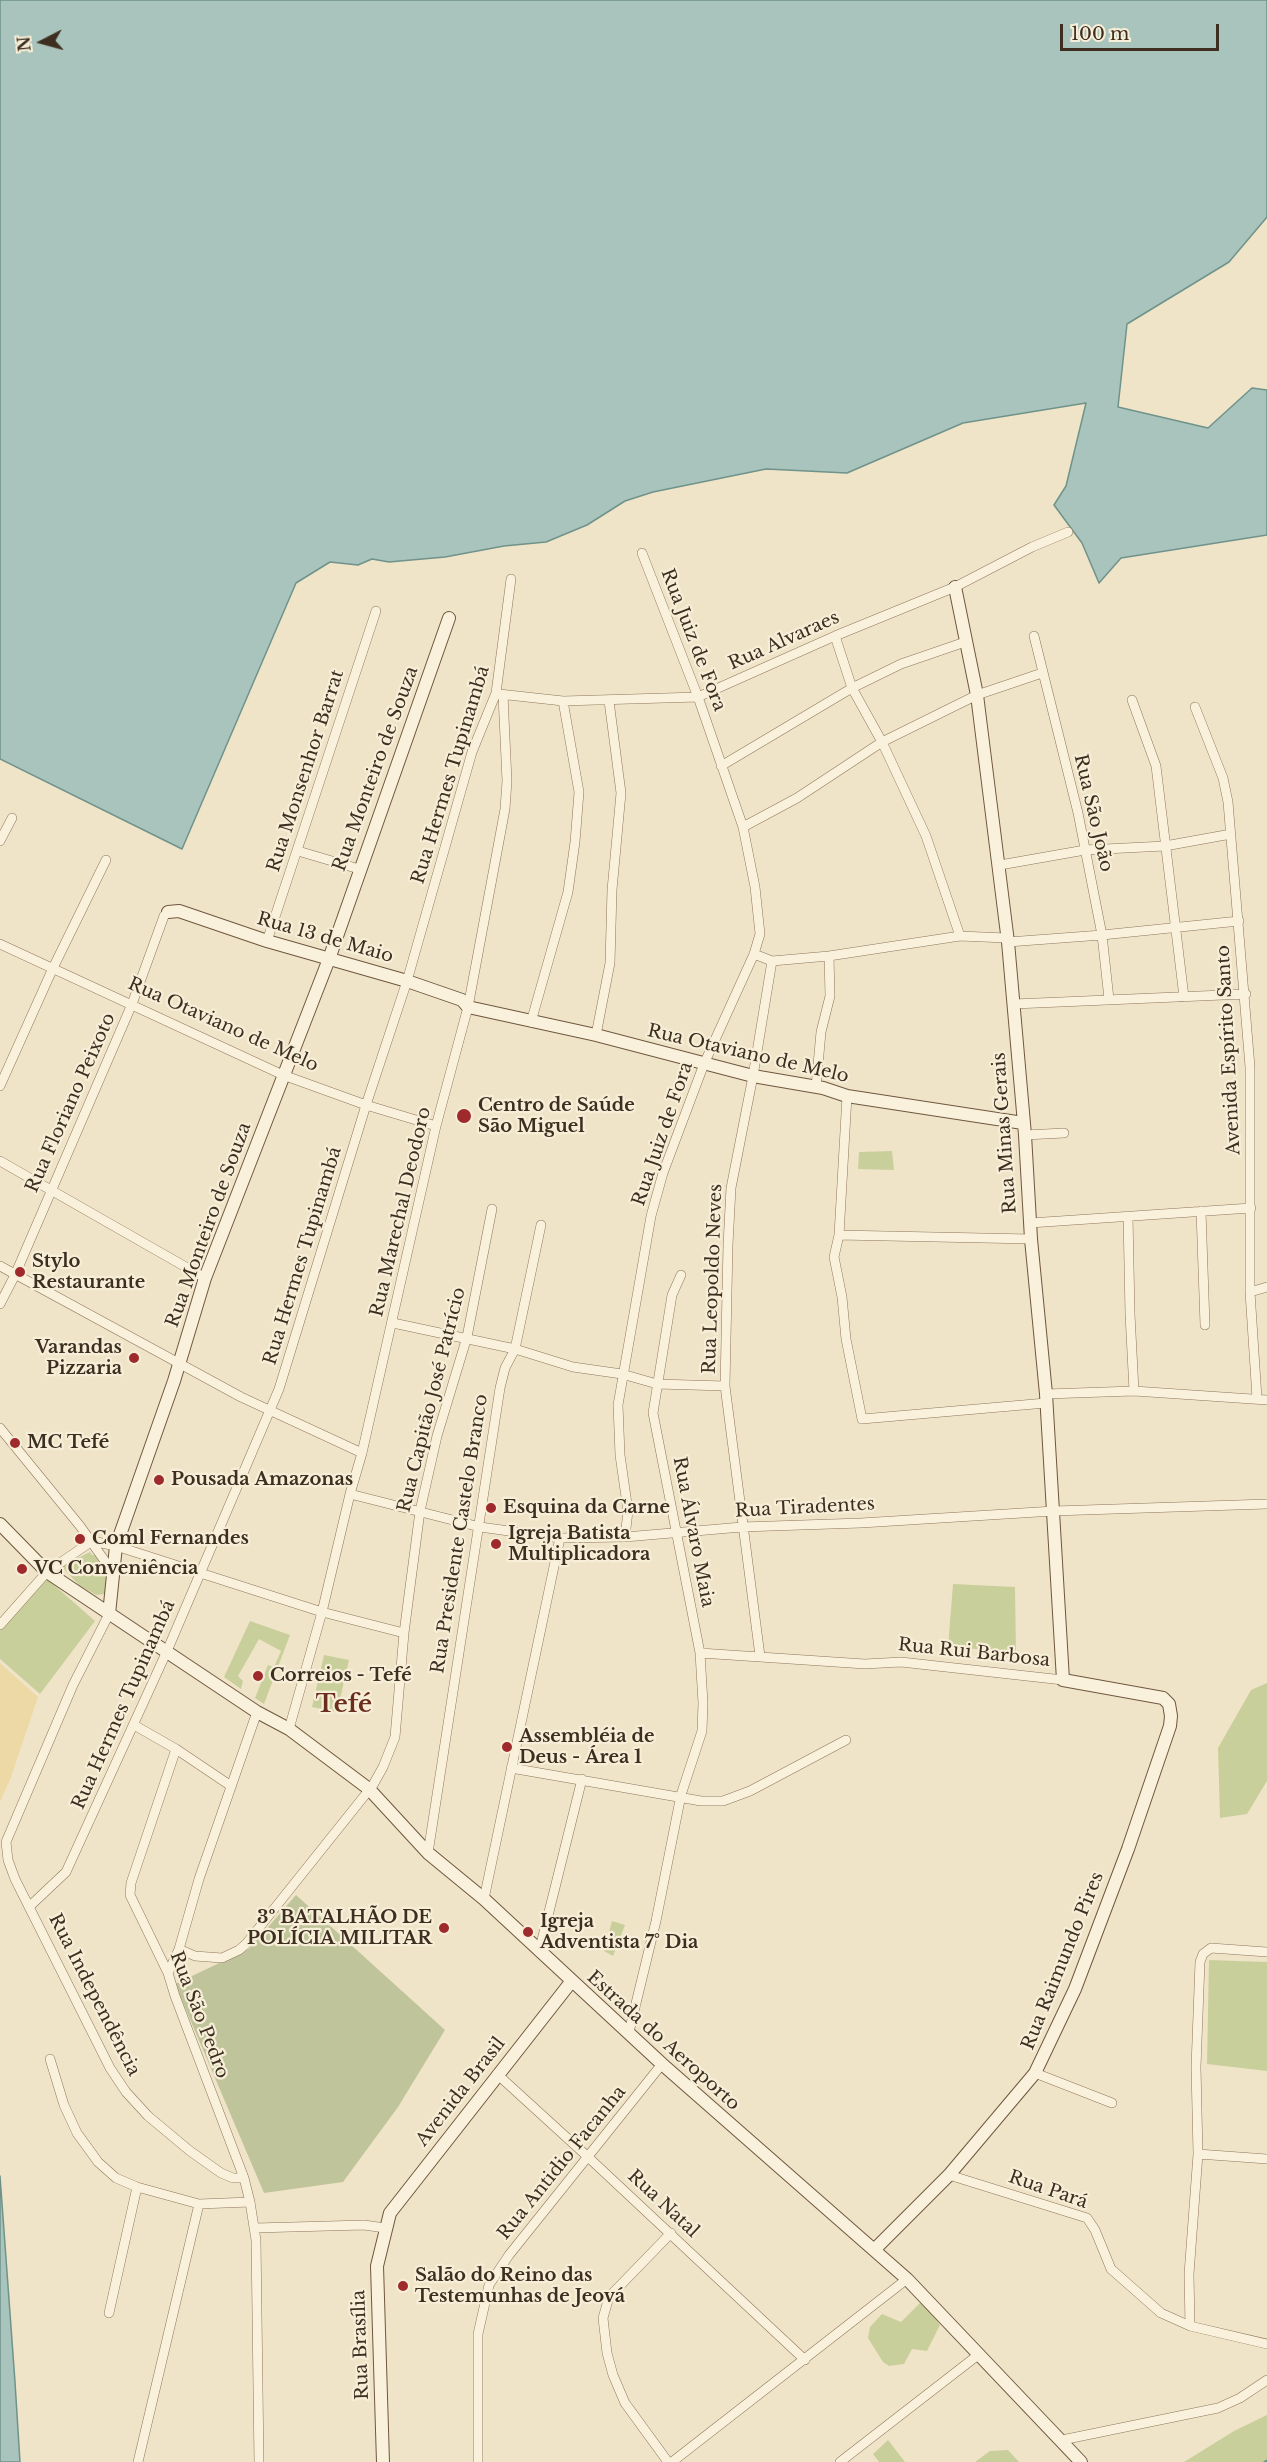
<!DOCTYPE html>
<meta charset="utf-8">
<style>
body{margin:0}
#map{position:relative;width:1267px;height:2462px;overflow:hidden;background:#f0e4c8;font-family:"Libre Baskerville",serif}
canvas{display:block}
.north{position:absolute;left:12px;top:12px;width:60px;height:60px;-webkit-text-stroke:4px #f7eed8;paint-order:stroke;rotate:264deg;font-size:16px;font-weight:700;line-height:24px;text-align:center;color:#3d2e20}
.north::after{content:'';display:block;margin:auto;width:21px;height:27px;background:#3d2e20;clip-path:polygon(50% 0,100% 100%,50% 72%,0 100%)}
.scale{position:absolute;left:1060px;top:24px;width:159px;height:27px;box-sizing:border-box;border:3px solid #3d2e20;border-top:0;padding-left:8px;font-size:18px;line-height:21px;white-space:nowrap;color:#3d2e20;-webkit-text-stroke:4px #f7eed8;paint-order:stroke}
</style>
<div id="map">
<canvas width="1267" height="2462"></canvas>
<div class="north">N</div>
<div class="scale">100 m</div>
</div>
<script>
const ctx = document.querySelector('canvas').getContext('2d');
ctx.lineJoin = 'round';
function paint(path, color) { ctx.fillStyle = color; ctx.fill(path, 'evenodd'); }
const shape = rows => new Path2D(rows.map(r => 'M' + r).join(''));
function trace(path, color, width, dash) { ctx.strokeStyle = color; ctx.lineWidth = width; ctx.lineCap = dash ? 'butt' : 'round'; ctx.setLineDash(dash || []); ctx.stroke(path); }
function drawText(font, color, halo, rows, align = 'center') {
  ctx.font = font + ' "Libre Baskerville",serif'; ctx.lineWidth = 4.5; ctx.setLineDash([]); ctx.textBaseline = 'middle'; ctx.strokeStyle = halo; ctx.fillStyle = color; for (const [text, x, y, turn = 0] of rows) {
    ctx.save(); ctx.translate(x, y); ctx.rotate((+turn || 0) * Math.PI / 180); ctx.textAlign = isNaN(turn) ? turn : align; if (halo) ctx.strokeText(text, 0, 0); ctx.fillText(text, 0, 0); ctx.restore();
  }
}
paint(shape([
 [892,1151,894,1170,858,1169,859,1152],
 [90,1552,92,1555,97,1555,107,1576,105,1594,96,1595,80,1586,61,1566],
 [45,1577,95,1621,40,1694,0,1659,0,1630],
 [953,1584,1015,1587,1016,1652,948,1647],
 [250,1621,290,1635,264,1704,255,1698,268,1665,274,1667,281,1651,259,1639,238,1676,243,1681,241,1689,224,1677],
 [324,1655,349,1660,337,1712,312,1707],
 [1267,1683,1267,1781,1247,1814,1220,1818,1218,1748,1251,1690],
 [612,1921,625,1925,613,1956,604,1951],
 [1209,1960,1267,1962,1267,2071,1207,2064],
 [923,2300,940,2325,927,2351,912,2349,904,2364,889,2366,883,2362,868,2338,870,2327,882,2314,901,2322],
 [1267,2415,1267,2462,1184,2462,1234,2431],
 [888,2440,905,2462,879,2462,873,2454],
 [1008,2450,1019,2462,975,2462,990,2451]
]), '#c9cf9b');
paint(shape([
 [0,1663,38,1697,11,1777,0,1802]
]), '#ecd9a5');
paint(shape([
 [296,1895,445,2030,398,2107,343,2182,264,2193,175,1984,249,1949]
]), '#bfc49a');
const water = shape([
 [0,0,1267,0,1267,217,1229,262,1127,324,1118,407,1208,428,1252,388,1267,390,1267,535,1121,558,1099,583,1082,543,1054,505,1066,486,1086,403,963,423,847,473,766,469,653,492,625,501,587,525,546,542,504,546,445,557,389,562,372,559,358,565,330,562,296,583,182,849,0,759,0,0],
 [0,2176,15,2382,20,2462,0,2462,0,2176]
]);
paint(water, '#a9c4bc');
trace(water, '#6f938a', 1.5);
trace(shape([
 [1265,2462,1267,2461]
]), '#6f938a', 3);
const street = shape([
 [835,636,852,688,882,742,926,836,960,936],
 [1034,636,1078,813,1102,935,1109,999],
 [499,694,563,701,698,697,835,636,955,587,1032,547,1068,532],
 [1132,700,1156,766,1184,997],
 [1195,707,1223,778,1228,802,1250,1067,1250,1292,1257,1398],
 [721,766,852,688,901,664,965,642],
 [743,827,797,798,882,742,977,695,1042,673],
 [0,841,12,818],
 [298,851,359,869],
 [1000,865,1085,850,1165,846,1231,834],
 [267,941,376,611],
 [1008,942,1102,935,1239,921],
 [0,944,283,1075,366,1105,436,1126],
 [754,954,772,961,829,956,960,936,1006,938],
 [1014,1004,1246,994],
 [531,1022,568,892,575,842,579,792,563,701],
 [596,1035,610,963,612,890,621,793,609,701],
 [0,1086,53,968,106,860],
 [816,1087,821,1032,830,996,829,956],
 [847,1096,839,1235,834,1257,842,1297,846,1339,862,1419,1046,1403],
 [1025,1135,1064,1133],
 [0,1161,205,1278],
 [1201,1211,1205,1325],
 [1128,1216,1130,1314,1134,1391],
 [1030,1223,1251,1208],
 [839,1235,1031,1239],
 [0,1266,241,1397,362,1453],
 [1250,1292,1267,1287],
 [0,1304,15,1275,132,1004,164,916,168,912],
 [393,1323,515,1349,573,1367,622,1374,657,1384,725,1386],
 [1046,1394,1134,1391,1267,1400],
 [0,1428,80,1526,112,1571],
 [350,1494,480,1527,560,1538,625,1537,742,1527,861,1523,1054,1511,1267,1504],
 [625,1537,628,1511,620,1455,618,1405,651,1216,663,1173,704,1064,754,954,760,934,755,887,743,827,698,697,642,553],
 [92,1541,116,1546,322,1612,404,1633],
 [109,1614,73,1685,6,1842,8,1860,15,1879,110,2068,126,2092,148,2116,190,2151,221,2173,233,2178,244,2178],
 [0,1625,47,1572,92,1541],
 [700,1653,865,1664,901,1662,1063,1680],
 [760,1656,725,1386,728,1245,731,1188,753,1076,772,961],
 [134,1725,176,1749,231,1786],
 [289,1729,322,1612,350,1494,362,1453,436,1126,468,1007,505,809,507,781,503,695],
 [176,1749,131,1883,130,1895,168,1973,175,1996,244,2178,250,2202,256,2240,259,2462],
 [511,1768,701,1801,723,1801,750,1791,846,1740],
 [428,1853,500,1388,505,1368,515,1349,541,1225],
 [484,1899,560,1538],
 [30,1906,66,1872,167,1651,279,1389,366,1105,407,981,472,752,496,693,511,579],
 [179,1949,195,1956,222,1958,239,1950,246,1944,373,1785,383,1767,395,1737,404,1633,420,1511,437,1436,467,1337,492,1209],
 [539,1952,582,1779],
 [168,1973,179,1949,199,1879,257,1712],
 [629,2032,656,1921,681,1795,702,1731,703,1703,700,1653,653,1413,672,1295,681,1275],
 [50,2059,64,2105,77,2133,98,2162,116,2178,137,2187,199,2204,250,2202],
 [1035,2073,1112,2103],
 [497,2074,588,2157,805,2360],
 [1198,2154,1267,2159],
 [949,2175,1087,2218,1095,2230,1111,2269,1161,2313,1190,2326,1267,2344],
 [255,2228,364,2225,385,2228],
 [109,2313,137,2187],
 [1190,2326,1189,2274,1198,2154,1196,2067,1200,1962,1203,1954,1211,1948,1267,1952],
 [1062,2440,1218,2408,1240,2398,1267,2380],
 [138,2462,199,2204],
 [478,2462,478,2334,489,2285,509,2255,662,2064],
 [668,2462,625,2403,613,2375,607,2353,603,2318,609,2297,671,2233],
 [672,2462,907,2279],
 [840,2462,978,2355]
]);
const secondary = shape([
 [168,912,179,911,267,941,407,981,462,1000,468,1007,596,1035,753,1076,823,1088,847,1096,1023,1123],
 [0,1524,47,1572,257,1712,289,1729,369,1789,428,1853,484,1899,662,2064,907,2279,1081,2462],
 [109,1614,116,1546,174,1381,205,1278,329,959,449,618],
 [874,2250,949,2175,1035,2073,1075,1989,1128,1849,1170,1726,1171,1716,1169,1704,1163,1698,1063,1680,1046,1394,1031,1239,1025,1135,1008,942,977,695,955,587],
 [383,2462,377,2266,390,2213,571,1982]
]);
trace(street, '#8d765c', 10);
trace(secondary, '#6f573f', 14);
trace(street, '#faf1dc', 9);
trace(secondary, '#faf1dc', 12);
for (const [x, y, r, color] of [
 [464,1116,8,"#9e2a2b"],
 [20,1272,6,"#9e2a2b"],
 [134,1358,6,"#9e2a2b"],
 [15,1443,6,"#9e2a2b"],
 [159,1480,6,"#9e2a2b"],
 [491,1508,6,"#9e2a2b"],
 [80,1539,6,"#9e2a2b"],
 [496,1544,6,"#9e2a2b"],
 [22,1569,6,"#9e2a2b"],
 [258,1676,6,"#9e2a2b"],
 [507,1747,6,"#9e2a2b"],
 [444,1928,6,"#9e2a2b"],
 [528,1932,6,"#9e2a2b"],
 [403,2286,6,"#9e2a2b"]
]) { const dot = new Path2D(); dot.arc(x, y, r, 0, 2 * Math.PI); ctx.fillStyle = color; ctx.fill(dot); trace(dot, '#f7eed8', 2); }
drawText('18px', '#3d2e20', '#f7eed8', [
 ["Rua Juiz de Fora",693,640,69],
 ["Rua Alvaraes",784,641,-24],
 ["Rua Monteiro de Souza",376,769,-70],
 ["Rua Monsenhor Barrat",306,771,-72],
 ["Rua Hermes Tupinambá",451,775,-73],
 ["Rua São João",1093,813,77],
 ["Rua 13 de Maio",325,938,16],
 ["Rua Otaviano de Melo",223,1025,24],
 ["Avenida Espírito Santo",1229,1050,-93],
 ["Rua Otaviano de Melo",748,1054,13],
 ["Rua Floriano Peixoto",71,1103,-66],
 ["Rua Minas Gerais",1005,1133,-94],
 ["Rua Juiz de Fora",663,1134,-71],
 ["Rua Marechal Deodoro",401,1212,-77],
 ["Rua Monteiro de Souza",209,1225,-70],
 ["Rua Hermes Tupinambá",303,1256,-73],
 ["Rua Leopoldo Neves",713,1279,-88],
 ["Rua Capitão José Patrício",432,1400,-76],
 ["Rua Tiradentes",805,1508,-3],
 ["Rua Álvaro Maia",693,1532,79],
 ["Rua Presidente Castelo Branco",460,1534,-81],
 ["Rua Rui Barbosa",974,1653,6],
 ["Rua Hermes Tupinambá",124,1705,-66],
 ["Rua Raimundo Pires",1063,1961,-68],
 ["Rua Independência",94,1995,63],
 ["Rua São Pedro",199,2015,69],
 ["Estrada do Aeroporto",663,2041,42],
 ["Avenida Brasil",461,2092,-52],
 ["Rua Antidio Facanha",562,2163,-51],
 ["Rua Pará",1048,2190,19],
 ["Rua Natal",663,2204,43],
 ["Rua Brasília",361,2345,-92]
]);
drawText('bold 18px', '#3d2e20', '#f7eed8', [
 ["Centro de Saúde",478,1106],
 ["São Miguel",478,1127],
 ["Stylo",32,1262],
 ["Restaurante",32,1283],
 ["Varandas",122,1348,"right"],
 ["Pizzaria",122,1369,"right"],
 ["MC Tefé",27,1443],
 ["Pousada Amazonas",171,1480],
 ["Esquina da Carne",503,1508],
 ["Igreja Batista",508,1534],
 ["Multiplicadora",508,1555],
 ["Coml Fernandes",92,1539],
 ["VC Conveniência",34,1569],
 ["Correios - Tefé",270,1676],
 ["Assembléia de",519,1737],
 ["Deus - Área 1",519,1758],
 ["3º BATALHÃO DE",432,1918,"right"],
 ["POLÍCIA MILITAR",432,1939,"right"],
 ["Igreja",540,1922],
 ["Adventista 7° Dia",540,1943],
 ["Salão do Reino das",415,2276],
 ["Testemunhas de Jeová",415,2297]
], 'left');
drawText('bold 24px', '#6b2e1e', '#f7eed8', [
 ["Tefé",344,1705]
]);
</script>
